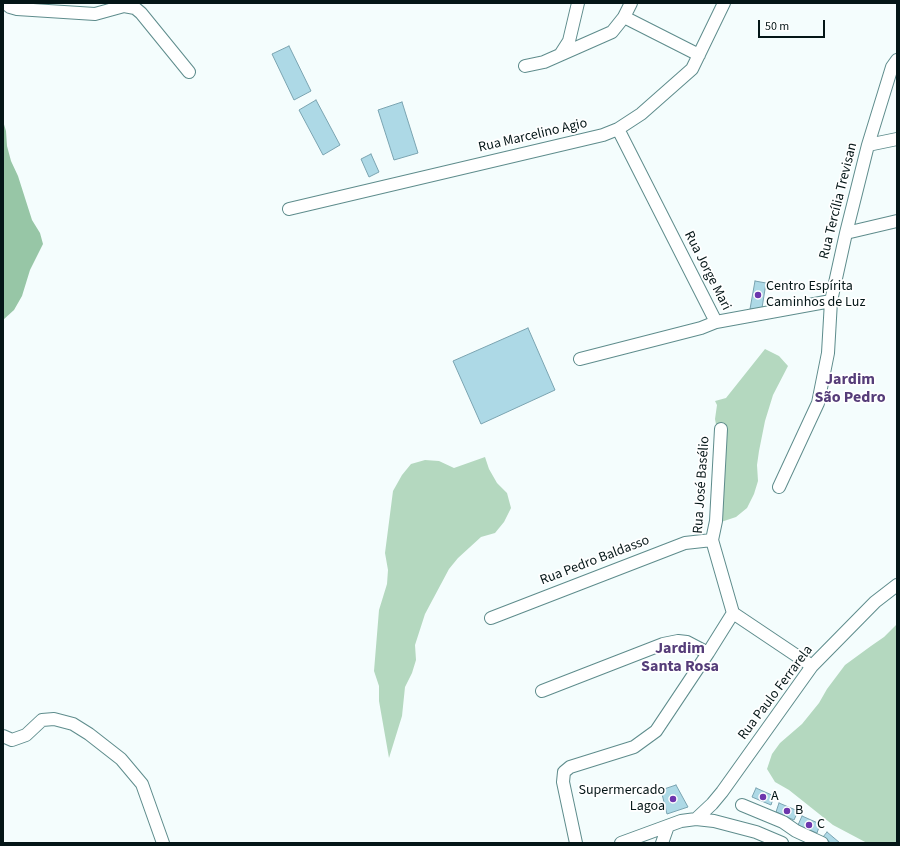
<!DOCTYPE html>
<meta charset="utf-8">
<style>
body{margin:0}
#map{position:relative;width:900px;height:846px;overflow:hidden;background:#f4fdfd;font-family:"Source Sans 3",sans-serif}
canvas{display:block}
.frame{position:absolute;inset:0;border:4px solid #041617;pointer-events:none}
.scale{position:absolute;left:758px;top:20px;width:67px;height:18px;box-sizing:border-box;border:2px solid #041617;border-top:0;padding-left:5px;font-size:12px;line-height:14px;white-space:nowrap;color:#041617;-webkit-text-stroke:3px #fff;paint-order:stroke}
</style>
<div id="map">
<canvas width="900" height="846"></canvas>
<div class="frame"></div>
<div class="scale">50 m</div>
</div>
<script>
const ctx = document.querySelector('canvas').getContext('2d');
ctx.lineJoin = 'round';
function paint(path, color) { ctx.fillStyle = color; ctx.fill(path, 'evenodd'); }
const shape = rows => new Path2D(rows.map(r => 'M' + r).join(''));
function trace(path, color, width, dash) { ctx.strokeStyle = color; ctx.lineWidth = width; ctx.lineCap = dash ? 'butt' : 'round'; ctx.setLineDash(dash || []); ctx.stroke(path); }
function drawText(font, color, halo, rows, align = 'center') {
  ctx.font = font + ' "Source Sans 3",sans-serif'; ctx.lineWidth = 3.5; ctx.setLineDash([]); ctx.textBaseline = 'middle'; ctx.strokeStyle = halo; ctx.fillStyle = color; for (const [text, x, y, turn = 0] of rows) {
    ctx.save(); ctx.translate(x, y); ctx.rotate((+turn || 0) * Math.PI / 180); ctx.textAlign = isNaN(turn) ? turn : align; if (halo) ctx.strokeText(text, 0, 0); ctx.fillText(text, 0, 0); ctx.restore();
  }
}
paint(shape([
 [765,349,779,356,788,366,773,395,765,421,759,451,757,465,758,481,754,494,747,508,736,517,721,522,718,436,715,419,717,405,715,401,726,398],
 [485,457,489,469,497,483,507,493,511,508,504,522,495,533,481,537,458,558,449,569,425,614,415,645,416,660,412,673,405,687,402,716,389,758,379,701,379,686,374,671,379,610,387,584,388,570,385,553,393,491,402,475,411,464,425,460,439,461,454,468],
 [897,624,897,843,867,843,833,825,789,790,775,782,767,769,772,754,780,743,802,724,819,703,827,689,845,665,871,646,884,637]
]), '#b4d8bf');
paint(shape([
 [3,121,6,131,7,146,11,161,18,176,32,220,40,233,43,244,30,270,22,296,14,310,3,320]
]), '#97c6a6');
const building = shape([
 [289,46,311,91,294,100,272,54,289,46],
 [316,100,340,145,323,155,299,110,316,100],
 [402,102,418,153,394,160,378,110,402,102],
 [371,154,379,172,369,177,361,159,371,154],
 [755,281,766,283,762,308,750,309,755,281],
 [528,328,555,390,481,424,453,361,528,328],
 [676,785,688,807,667,814,661,790,676,785],
 [756,788,774,796,771,805,752,797,756,788],
 [779,803,798,811,794,820,776,812,779,803],
 [802,816,820,824,817,833,798,825,802,816],
 [827,832,840,843,831,843,823,837,827,832]
]);
paint(building, '#add9e6');
trace(building, '#7aa4b1', 1);
const minor = shape([
 [5,3,10,7,17,9,95,14,124,6,135,8,141,13,189,72],
 [624,17,699,55],
 [560,55,569,41,578,3],
 [525,66,544,62,612,32,624,17,631,3],
 [618,129,716,322,831,301],
 [868,145,897,139],
 [289,209,603,135,618,129,641,114,692,69,724,3],
 [846,233,897,221],
 [580,359,701,328,716,322],
 [721,429,716,521,712,540,733,613,812,666],
 [779,487,818,403,828,353,831,301,846,233,868,145,892,67,897,60],
 [491,618,685,543,712,540],
 [542,691,663,644,678,641,687,642,708,653],
 [3,736,12,740,26,735,42,720,54,719,73,724,89,734,121,759,142,784,163,843],
 [742,805,783,822,796,831,822,843],
 [696,819,712,804,722,792,812,666,875,602,897,585],
 [576,843,563,782,564,772,570,767,634,747,656,731,708,653,733,613],
 [621,843,681,821,696,819,714,821,756,832,782,843],
 [662,843,668,826]
]);
trace(minor, '#5e8c8c', 14);
trace(minor, '#fff', 12);
for (const [x, y, r, color] of [
 [758,295,4,"#6d36ad"],
 [763,797,4,"#6d36ad"],
 [673,799,4,"#6d36ad"],
 [787,811,4,"#6d36ad"],
 [809,825,4,"#6d36ad"]
]) { const dot = new Path2D(); dot.arc(x, y, r, 0, 2 * Math.PI); ctx.fillStyle = color; ctx.fill(dot); trace(dot, '#fff', 1.5); }
drawText('14px', '#041617', '#fff', [
 ["Rua Marcelino Agio",533,136,-13],
 ["Rua Tercília Trevisan",839,201,-76],
 ["Rua Jorge Mari",707,271,63],
 ["Rua José Basélio",702,485,-86],
 ["Rua Pedro Baldasso",595,561,-21],
 ["Rua Paulo Ferrarela",776,693,-53]
]);
drawText('14px', '#041617', '#fff', [
 ["Centro Espírita",766,287],
 ["Caminhos de Luz",766,303],
 ["Supermercado",665,791,"right"],
 ["Lagoa",665,807,"right"],
 ["A",771,797],
 ["B",795,811],
 ["C",817,825]
], 'left');
drawText('bold 16px', '#553d79', '#fff', [
 ["Jardim",850,380],
 ["São Pedro",850,398],
 ["Jardim",680,649],
 ["Santa Rosa",680,667]
]);
</script>
